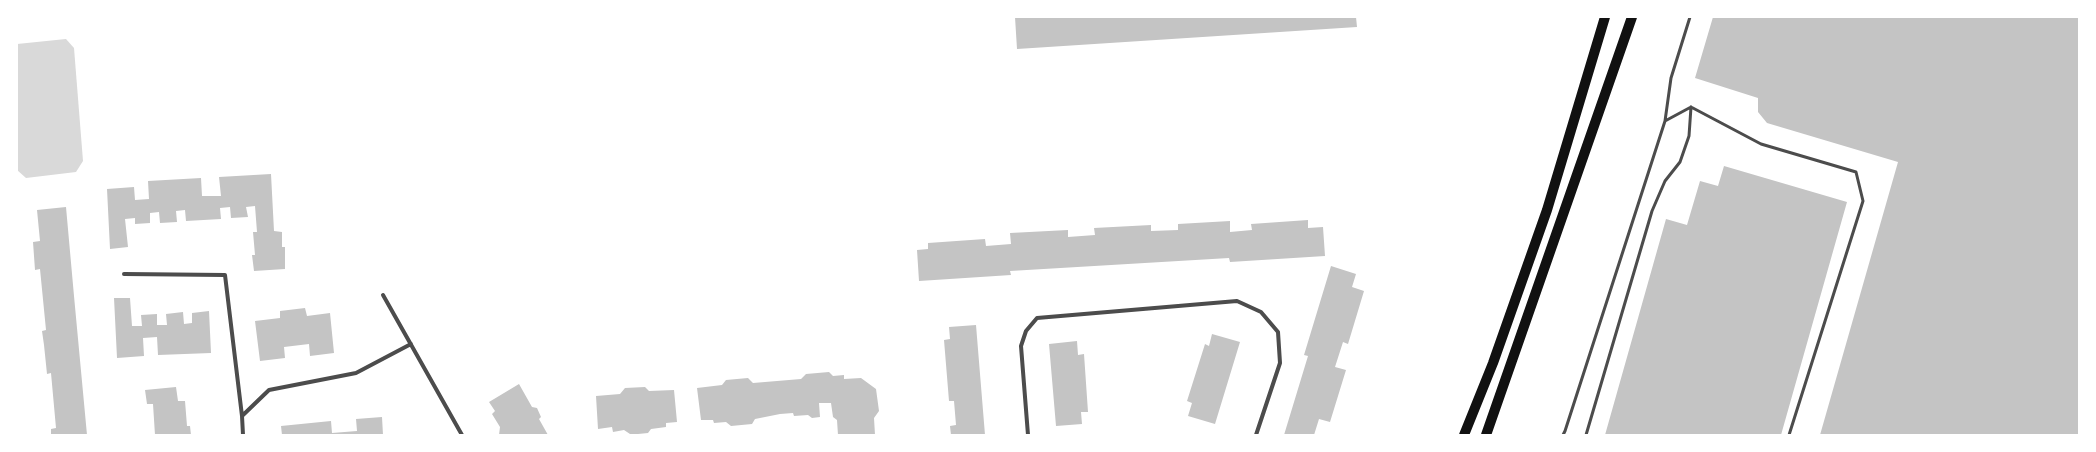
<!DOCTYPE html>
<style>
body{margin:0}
#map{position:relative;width:2096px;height:452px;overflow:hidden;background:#fff;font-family:"Public Sans",sans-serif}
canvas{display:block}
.frame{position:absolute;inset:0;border:18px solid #fff;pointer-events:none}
</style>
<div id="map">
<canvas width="2096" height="452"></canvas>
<div class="frame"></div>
</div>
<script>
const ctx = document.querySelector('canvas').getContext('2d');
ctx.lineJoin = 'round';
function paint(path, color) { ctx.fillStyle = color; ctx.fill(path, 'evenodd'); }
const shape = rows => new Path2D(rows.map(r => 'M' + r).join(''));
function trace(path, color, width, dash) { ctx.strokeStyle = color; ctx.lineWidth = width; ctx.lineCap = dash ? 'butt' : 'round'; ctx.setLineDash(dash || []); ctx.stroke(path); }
paint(shape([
 [66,39,74,48,83,161,76,172,26,178,17,170,17,44]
]), '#d9d9d9');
paint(shape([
 [1015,17,1356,17,1357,27,1017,49],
 [1713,17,2079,17,2079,435,1820,435,1898,162,1767,123,1758,112,1758,98,1695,78],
 [1724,166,1847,202,1781,435,1605,435,1666,219,1687,225,1700,181,1718,186],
 [271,174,274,231,282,232,282,247,285,247,285,269,254,271,252,255,255,255,253,232,257,232,255,206,246,207,248,217,231,218,230,207,220,208,221,219,186,221,185,210,176,211,177,222,160,223,159,212,150,213,150,223,135,224,135,218,125,219,128,247,110,249,107,189,134,187,135,200,149,199,148,181,201,178,202,196,221,196,219,177],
 [66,207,74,296,87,435,51,435,51,429,56,428,51,373,47,374,44,345,42,331,46,330,40,269,35,270,33,242,40,241,37,210],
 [1308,220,1308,228,1323,227,1325,256,1230,262,1229,258,1010,271,1011,275,919,281,917,250,928,249,928,243,985,239,986,246,1011,244,1010,233,1068,230,1068,237,1095,235,1094,228,1151,225,1151,231,1178,230,1178,224,1230,221,1230,232,1252,230,1251,224],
 [1331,266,1356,274,1352,287,1364,291,1348,344,1343,342,1335,367,1346,370,1330,422,1319,419,1314,435,1284,435,1308,356,1304,355],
 [114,298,130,298,132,326,142,326,141,315,157,314,157,325,167,325,166,314,183,312,184,324,192,323,192,313,209,311,211,353,158,355,157,337,143,338,144,356,117,358],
 [305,308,307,316,330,313,334,353,310,356,309,344,284,347,285,358,260,361,255,321,280,318,280,311],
 [976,325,985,435,951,435,950,426,956,425,954,401,949,401,944,340,950,339,949,327],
 [1212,334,1240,342,1215,424,1188,416,1192,403,1187,401,1205,344,1209,346],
 [1077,341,1078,355,1084,354,1088,412,1081,412,1082,424,1056,426,1049,344],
 [829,372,833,376,844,375,844,379,861,378,876,389,879,411,874,418,875,435,838,435,837,420,833,417,831,403,819,403,820,417,812,418,808,415,794,416,793,413,780,414,755,419,752,424,731,426,726,422,714,423,713,420,701,420,697,388,722,385,726,380,748,378,753,383,801,379,806,374],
 [519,384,532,407,537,408,541,417,539,419,548,435,499,435,500,427,492,414,495,411,489,402],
 [176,387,178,401,185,401,187,426,190,426,191,435,155,435,153,404,147,404,145,390],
 [645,387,649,391,674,390,677,422,666,423,666,427,651,429,648,433,638,434,630,434,624,430,613,432,612,427,598,429,596,396,620,394,625,388],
 [382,417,383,435,282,435,281,426,331,421,332,433,357,431,356,419]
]), '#c4c4c4');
trace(shape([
 [1691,107,1761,144,1856,172,1863,201,1789,435],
 [1665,121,1671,78,1690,17],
 [1563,435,1565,431,1665,121,1691,107],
 [1586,435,1652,211,1665,181,1680,162,1689,136,1691,107]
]), '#4c4c4c', 3);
trace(shape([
 [124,274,225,275,242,416],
 [383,295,462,435],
 [243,435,242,416,269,390,356,373,411,344],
 [1028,435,1021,346,1026,331,1037,318,1237,301,1261,312,1278,332,1280,363,1256,435]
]), '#4c4c4c', 4);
trace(shape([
 [1464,435,1493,363,1547,210,1605,17],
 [1486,435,1632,17]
]), '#111', 10);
</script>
